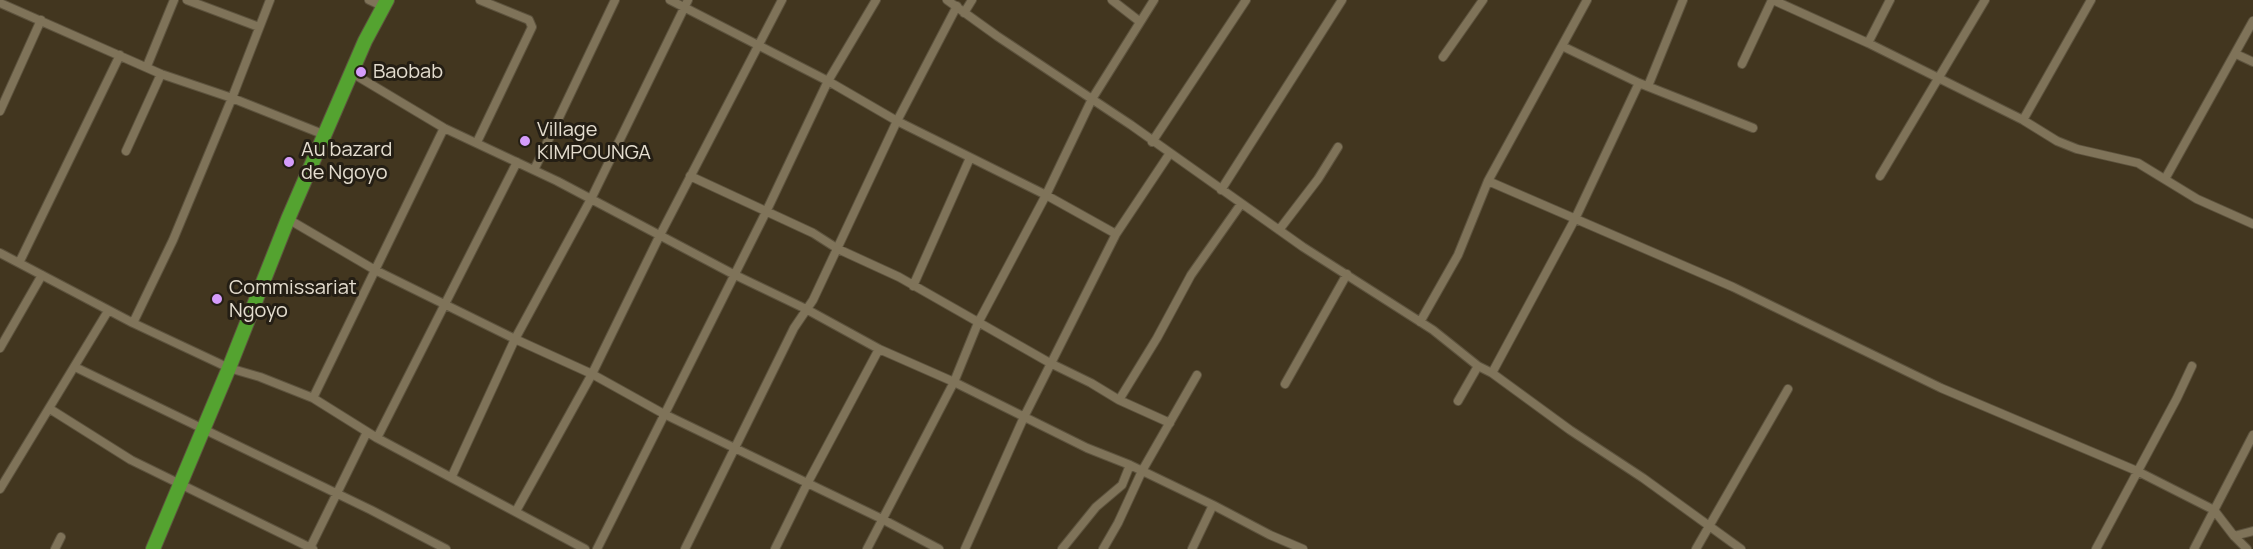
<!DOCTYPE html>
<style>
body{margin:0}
canvas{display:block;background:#42361f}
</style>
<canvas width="2253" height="549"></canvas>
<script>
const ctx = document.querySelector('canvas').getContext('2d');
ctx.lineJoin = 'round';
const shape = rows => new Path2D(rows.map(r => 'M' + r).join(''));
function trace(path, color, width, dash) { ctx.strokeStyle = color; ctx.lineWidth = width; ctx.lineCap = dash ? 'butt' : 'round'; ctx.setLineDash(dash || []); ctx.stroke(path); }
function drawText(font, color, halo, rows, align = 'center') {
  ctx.font = font + ' Manrope,sans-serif'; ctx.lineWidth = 6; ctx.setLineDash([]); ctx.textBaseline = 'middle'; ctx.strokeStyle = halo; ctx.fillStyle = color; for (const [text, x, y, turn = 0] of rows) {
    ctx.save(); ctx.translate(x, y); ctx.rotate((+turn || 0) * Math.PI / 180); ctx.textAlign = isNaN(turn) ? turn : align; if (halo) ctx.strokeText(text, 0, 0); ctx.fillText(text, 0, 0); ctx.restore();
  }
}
const street = shape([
 [187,0,259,27],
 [369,0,384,7],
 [670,0,828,81,897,121,1046,195,1116,234],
 [947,0,997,36,1131,125,1303,247,1433,330,1478,366,1492,373,1570,430,1643,478,1741,549],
 [1112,0,1139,21],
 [1773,0,1868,43,2023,120,2057,141,2077,149,2138,163,2197,199,2253,224],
 [0,3,161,74,232,98,325,135],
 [964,13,972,0],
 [1868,43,1890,0],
 [1562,46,1639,83,1753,128],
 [2236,54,2253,62],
 [1443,57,1483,0],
 [1742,64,1772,0],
 [147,66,174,0],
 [352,73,444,128,557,181,733,274,806,309,879,349,954,382,1087,448,1130,465,1213,505,1270,535,1303,549],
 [1648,86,1683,0],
 [0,111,41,20],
 [2023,120,2091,0],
 [477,142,532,27,529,20,480,0],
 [1152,142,1246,0],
 [126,151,161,74],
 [534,170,615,0],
 [690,176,813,233,838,249,899,277,1050,363,1091,383,1119,400,1170,423],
 [1880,176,1985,0],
 [2165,179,2253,21],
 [1488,181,1733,287,1941,388,2137,471,2214,510,2234,536,2247,549],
 [1221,190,1342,0],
 [288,219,375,270,515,339,592,374,664,414,882,519,939,549],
 [1279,230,1318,179,1338,147],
 [0,253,133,323,229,368,260,377,313,398,377,438,585,549],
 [19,263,120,55],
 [913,286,970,158],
 [1420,322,1458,255,1488,181,1587,0],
 [133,323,173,240,232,98,270,0],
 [0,348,42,275],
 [75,367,371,510,446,549],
 [1492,373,1575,219,1639,83],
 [1285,384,1347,274],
 [313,398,444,128],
 [1119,400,1157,338,1191,275,1241,204],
 [1458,401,1478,366],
 [50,409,131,460,313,549],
 [377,438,517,162],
 [452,476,515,339,591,199,688,0],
 [0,489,108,311],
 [516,511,592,374,660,235,782,0],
 [2234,536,2253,531],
 [310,548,367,432],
 [55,549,61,537],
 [597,549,766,212,828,81,876,0],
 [685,549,794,328,813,300,897,121,957,6],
 [775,549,807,484,879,349],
 [867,549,954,382,978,323,1046,195,1092,99,1154,0],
 [965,549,1024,417,1116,234,1170,153],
 [1062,549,1096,507,1122,485,1130,465],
 [1103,549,1118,523,1142,471,1197,375],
 [1192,549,1213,505],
 [1696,549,1788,389],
 [2096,549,2177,398,2192,366],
 [2194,549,2253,435]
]);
const highway = shape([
 [153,549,229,368,288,219,365,41,387,0]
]);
trace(street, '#5d533e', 10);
trace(highway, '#5d533e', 16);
trace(street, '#7f7359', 8);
trace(highway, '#54a330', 14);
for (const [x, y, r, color] of [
 [361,72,6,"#d59cfb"],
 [525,141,6,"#d59cfb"],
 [289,162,6,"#d59cfb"],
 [217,299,6,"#d59cfb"]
]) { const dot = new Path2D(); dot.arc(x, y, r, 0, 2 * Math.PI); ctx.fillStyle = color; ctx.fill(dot); trace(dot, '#241e14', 2); }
drawText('20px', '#e4ddcf', '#241e14', [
 ["Baobab",373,72],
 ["Village",537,130],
 ["KIMPOUNGA",537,153],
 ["Au bazard",301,150],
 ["de Ngoyo",301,173],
 ["Commissariat",229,288],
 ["Ngoyo",229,311]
], 'left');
</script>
